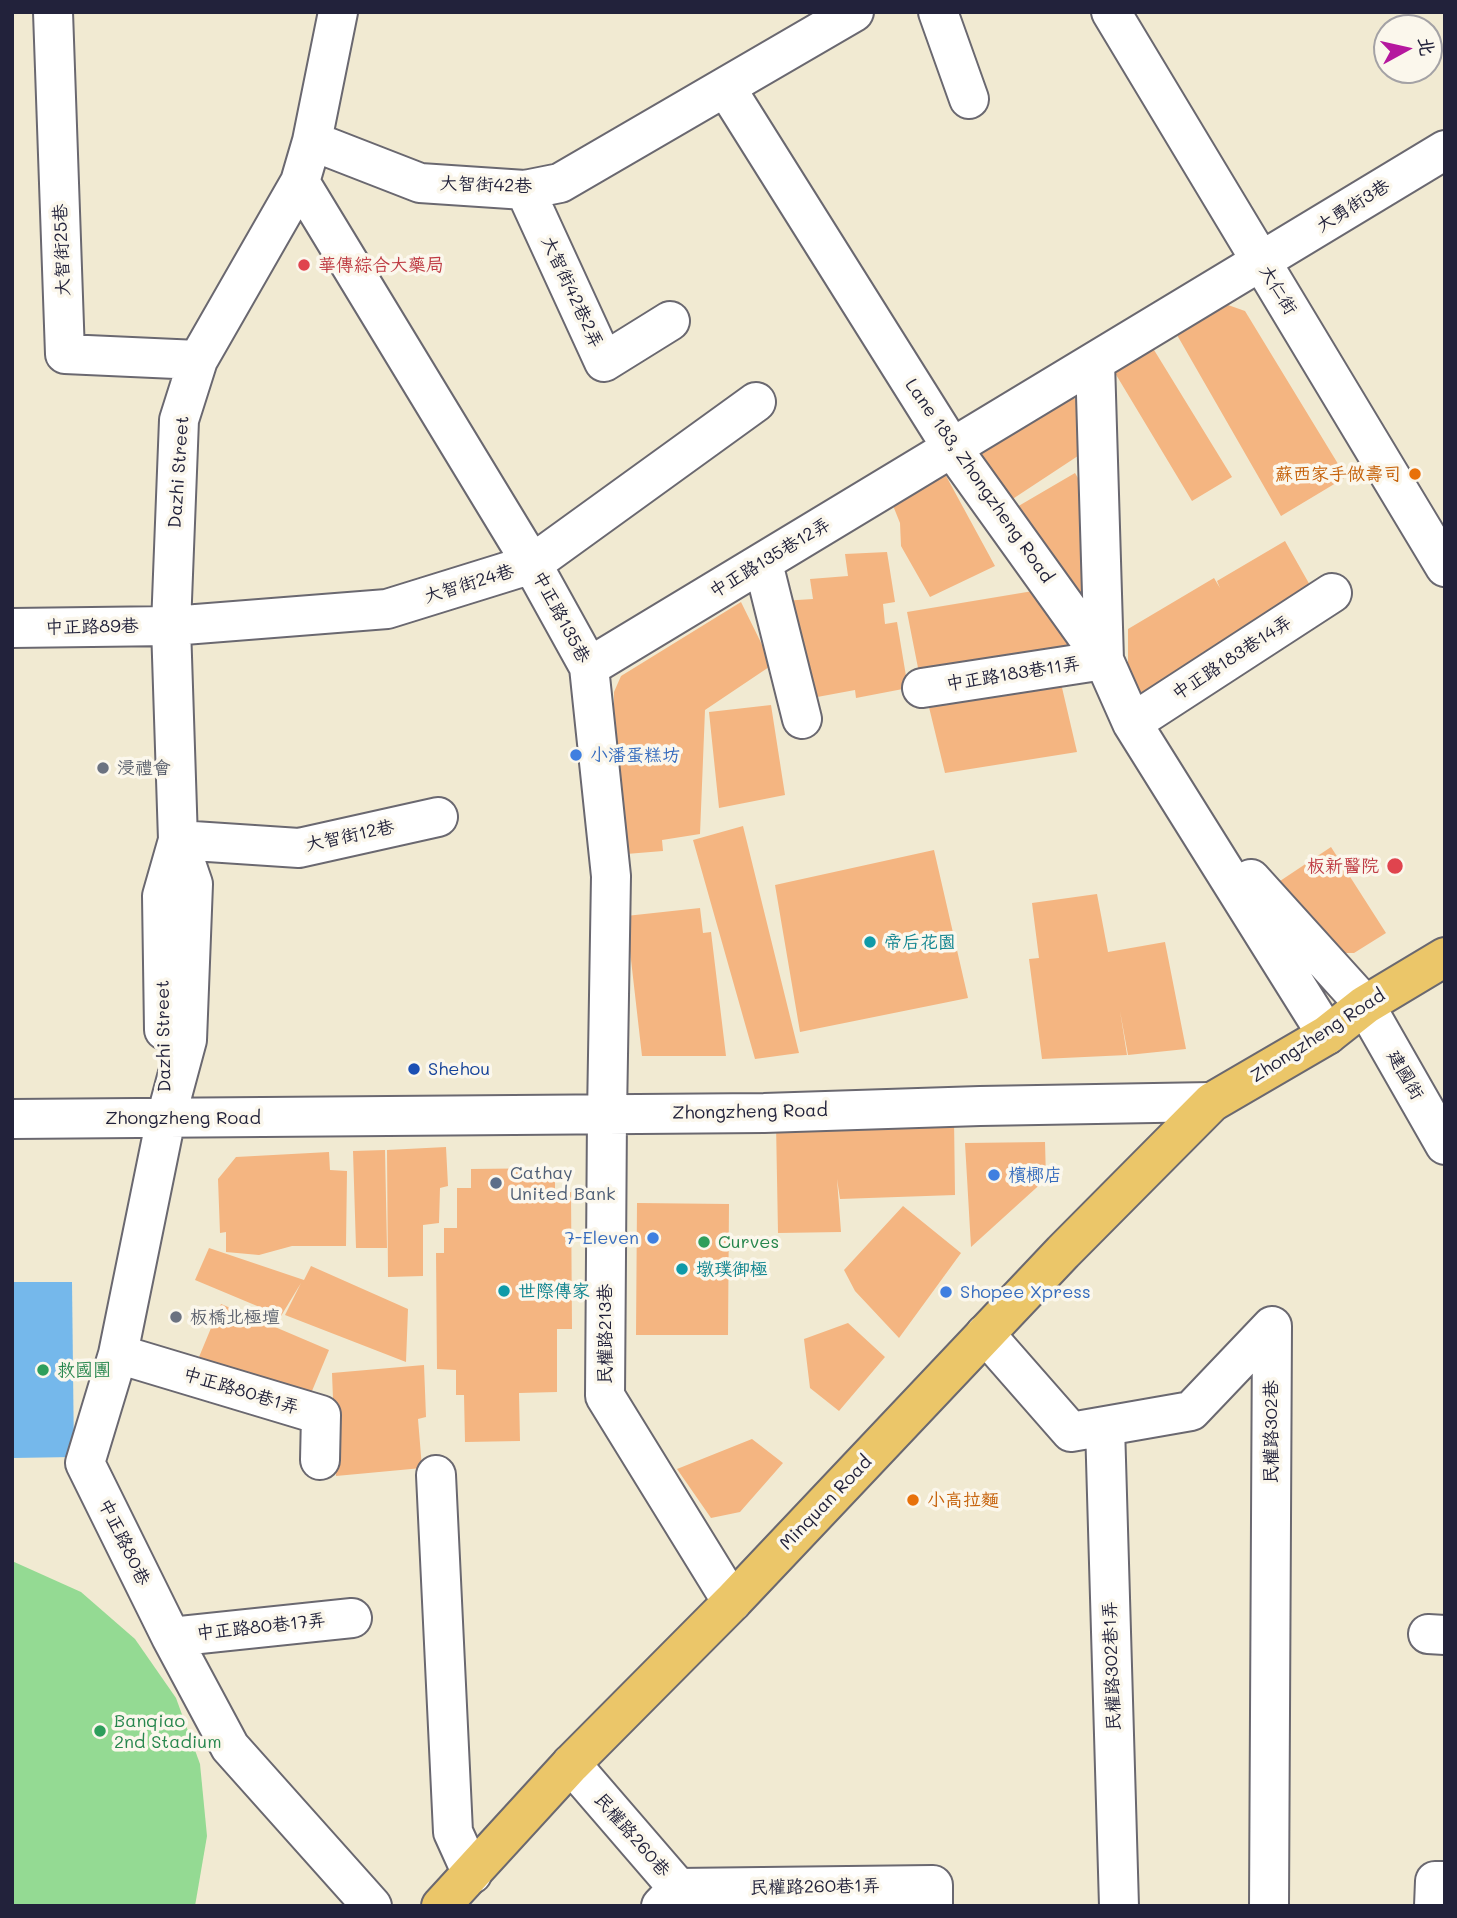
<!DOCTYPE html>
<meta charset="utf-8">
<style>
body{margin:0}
#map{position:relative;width:1457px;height:1918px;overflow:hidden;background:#f1ead2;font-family:Mali,"LXGW WenKai TC",sans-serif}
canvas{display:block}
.frame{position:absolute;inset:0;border:14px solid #22223b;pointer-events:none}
.north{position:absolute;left:1373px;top:14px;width:70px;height:70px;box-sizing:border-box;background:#fbf7ec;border:2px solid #a4a2a5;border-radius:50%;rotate:82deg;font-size:19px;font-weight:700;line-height:28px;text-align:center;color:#22223b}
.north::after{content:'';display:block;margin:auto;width:24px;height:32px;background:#b5179e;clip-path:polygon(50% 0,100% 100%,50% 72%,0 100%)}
</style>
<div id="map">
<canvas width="1457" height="1918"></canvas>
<div class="frame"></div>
<div class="north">北</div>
</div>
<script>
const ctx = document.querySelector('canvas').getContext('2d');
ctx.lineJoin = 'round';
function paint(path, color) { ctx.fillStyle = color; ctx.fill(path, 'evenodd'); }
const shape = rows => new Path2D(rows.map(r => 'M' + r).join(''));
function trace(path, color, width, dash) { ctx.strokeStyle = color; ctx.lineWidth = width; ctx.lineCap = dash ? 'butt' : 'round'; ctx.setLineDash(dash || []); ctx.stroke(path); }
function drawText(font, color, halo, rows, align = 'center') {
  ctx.font = font + ' Mali,"LXGW WenKai TC",sans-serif'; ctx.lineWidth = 7; ctx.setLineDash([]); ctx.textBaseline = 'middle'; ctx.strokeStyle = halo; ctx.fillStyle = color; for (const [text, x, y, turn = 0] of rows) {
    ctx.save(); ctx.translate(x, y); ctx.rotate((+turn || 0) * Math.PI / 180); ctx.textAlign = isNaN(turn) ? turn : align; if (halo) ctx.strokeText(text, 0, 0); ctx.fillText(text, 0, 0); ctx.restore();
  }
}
paint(shape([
 [12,1561,81,1592,135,1639,176,1698,200,1764,207,1836,195,1906,12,1906]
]), '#94da93');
paint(shape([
 [12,1282,72,1282,74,1457,12,1458]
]), '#75b8eb');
paint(shape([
 [1228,305,1245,311,1346,477,1281,516,1177,335],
 [1151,345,1232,477,1192,501,1112,368],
 [1069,389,1083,413,1087,450,1005,504,972,446],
 [1075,473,1097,510,1101,603,1078,618,1010,511],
 [945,474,995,566,930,597,901,546,900,523,892,503],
 [1285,541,1311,587,1137,705,1128,684,1128,629,1214,578,1220,588,1217,581],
 [887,552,895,602,883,604,885,624,897,622,908,688,856,698,855,690,801,700,782,601,813,599,810,579,848,576,845,554],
 [1039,590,1080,653,920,678,907,612],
 [741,602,772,665,705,710,700,834,662,840,663,851,614,855,614,692,621,676],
 [1060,679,1077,752,945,773,927,699],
 [771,705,785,795,719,808,709,712],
 [743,826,799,1053,755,1059,693,840],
 [1331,847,1386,933,1354,953,1329,953,1274,885],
 [934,850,968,998,800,1032,775,885],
 [1097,894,1108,952,1165,942,1186,1049,1128,1055,1120,1011,1127,1055,1042,1059,1029,959,1039,958,1032,903],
 [700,908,703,933,711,932,726,1056,642,1056,626,916],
 [954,1118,955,1195,840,1199,837,1179,841,1232,778,1233,776,1123],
 [1045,1142,1046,1179,971,1247,965,1143],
 [446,1147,448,1186,440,1188,439,1223,423,1225,423,1276,388,1277,387,1150],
 [385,1150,387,1248,356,1248,353,1151],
 [329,1152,330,1170,347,1171,346,1246,292,1246,259,1255,226,1252,226,1232,220,1233,218,1179,236,1157],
 [555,1168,555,1192,571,1192,572,1329,557,1329,557,1392,519,1393,520,1441,465,1442,464,1395,456,1395,456,1370,437,1369,436,1253,444,1253,444,1228,457,1228,457,1188,471,1188,471,1169],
 [637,1203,729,1204,728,1335,636,1335],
 [903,1206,961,1253,899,1338,855,1291,844,1270],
 [209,1248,304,1280,311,1266,408,1309,406,1362,285,1315,301,1283,281,1316,195,1280],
 [221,1304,329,1350,307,1403,199,1357],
 [848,1323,885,1357,839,1411,810,1388,804,1339],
 [424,1365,426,1417,418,1419,422,1468,336,1476,332,1373],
 [752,1439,783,1463,740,1512,711,1518,677,1469]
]), '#f4b581');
const minor = shape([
 [53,12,65,354,198,360],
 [938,12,969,99],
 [1111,12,1445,567],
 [726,88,952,448,1104,660,1132,723,1327,1035],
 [312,141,420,183,525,190,560,183,854,12],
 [300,182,532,564,589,667,611,876,607,1115,605,1396,732,1602],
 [525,190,604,362,670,321],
 [1095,362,1104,660],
 [763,563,802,719],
 [12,628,171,626,387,609,532,564,756,402],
 [589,667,1445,150],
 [922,688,1104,660],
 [1132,723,1332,593],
 [178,840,193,884,187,1040,166,1118,118,1354,85,1463,171,1637,230,1747,372,1906],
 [178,840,299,848,438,817],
 [1251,879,1365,1005,1445,1145],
 [164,1030,162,896,178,840,171,626,179,420,198,360,300,182,312,141,338,12],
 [12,1119,764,1113,980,1106,1212,1102],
 [985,1334,1071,1432,1191,1411,1272,1326,1269,1906],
 [118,1354,321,1415,320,1460],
 [1105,1426,1119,1906],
 [436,1475,453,1832,472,1874],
 [1428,1634,1445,1635],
 [171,1637,352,1618],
 [571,1764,678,1888,661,1906],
 [678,1888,933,1885,933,1906],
 [1434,1906,1435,1881,1445,1881]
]);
const major = shape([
 [441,1906,571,1764,732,1602,1063,1252,1212,1102,1327,1035,1365,1005,1445,957]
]);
trace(minor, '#6a6870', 42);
trace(major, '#6a6870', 42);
trace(minor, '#fff', 38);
trace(major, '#ebc669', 38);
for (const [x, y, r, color] of [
 [304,265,7,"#e0444e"],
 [1415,474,7,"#e8710a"],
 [576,755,7,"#3f7fe0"],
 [103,768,7,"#6b7280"],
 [1395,866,9,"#e0444e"],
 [870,942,7,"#0f9aa8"],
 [414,1069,7,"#1a4fb4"],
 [994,1175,7,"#3f7fe0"],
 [496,1183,7,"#5c6f8a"],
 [653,1238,7,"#3f7fe0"],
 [704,1242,7,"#2e9e5b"],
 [682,1269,7,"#0f9aa8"],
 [504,1291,7,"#0f9aa8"],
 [946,1292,7,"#3f7fe0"],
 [176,1317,7,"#6b7280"],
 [43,1370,7,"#2e9e5b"],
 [913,1500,7,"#e8710a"],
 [100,1731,7,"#2e9e5b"]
]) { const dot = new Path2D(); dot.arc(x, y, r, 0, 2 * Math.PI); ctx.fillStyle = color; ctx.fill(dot); trace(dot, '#fbf7ec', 2.5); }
drawText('18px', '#22223b', '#fbf7ec', [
 ["大智街42巷",486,185,2],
 ["大勇街3巷",1353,206,-32],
 ["大智街25巷",62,250,-92],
 ["大仁街",1278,290,59],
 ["大智街42巷2弄",572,292,65],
 ["Dazhi Street",179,472,-86],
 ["Lane 183, Zhongzheng Road",979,481,55],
 ["中正路135巷12弄",770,558,-31],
 ["大智街24巷",469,584,-17],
 ["中正路135巷",561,617,62],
 ["中正路89巷",92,627,-1],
 ["中正路183巷14弄",1232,658,-33],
 ["中正路183巷11弄",1013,674,-9],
 ["大智街12巷",350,836,-12],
 ["Dazhi Street",164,1036,-91],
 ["Zhongzheng Road",1318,1036,-33],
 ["建國街",1405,1075,60],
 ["Zhongzheng Road",750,1112,-1],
 ["Zhongzheng Road",183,1118],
 ["民權路213巷",605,1334,-90],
 ["中正路80巷1弄",241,1391,17],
 ["民權路302巷",1271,1432,-90],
 ["Minquan Road",826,1503,-46],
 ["中正路80巷",124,1542,64],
 ["中正路80巷17弄",261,1627,-6],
 ["民權路302巷1弄",1112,1666,-92],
 ["民權路260巷",632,1835,49],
 ["民權路260巷1弄",815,1887,-1]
]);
drawText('18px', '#be3a42', '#fbf7ec', [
 ["華傳綜合大藥局",318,265],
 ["板新醫院",1379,866,"right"]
], 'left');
drawText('18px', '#c56008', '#fbf7ec', [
 ["蘇西家手做壽司",1401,474],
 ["小高拉麵",927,1500,"left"]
], 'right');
drawText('18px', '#366cbe', '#fbf7ec', [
 ["小潘蛋糕坊",590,755],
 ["檳榔店",1008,1175],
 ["7-Eleven",639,1238,"right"],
 ["Shopee Xpress",960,1292]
], 'left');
drawText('18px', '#5b616d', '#fbf7ec', [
 ["浸禮會",117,768],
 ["板橋北極壇",190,1317]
], 'left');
drawText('18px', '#0d838f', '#fbf7ec', [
 ["帝后花園",884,942],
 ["墩璞御極",696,1269],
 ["世際傳家",518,1291]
], 'left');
drawText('18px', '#164399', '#fbf7ec', [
 ["Shehou",428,1069]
], 'left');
drawText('18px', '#4e5e75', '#fbf7ec', [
 ["Cathay",510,1173],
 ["United Bank",510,1194]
], 'left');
drawText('18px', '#27864d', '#fbf7ec', [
 ["Curves",718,1242],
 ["救國團",57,1370],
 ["Banqiao",114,1721],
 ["2nd Stadium",114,1742]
], 'left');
</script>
